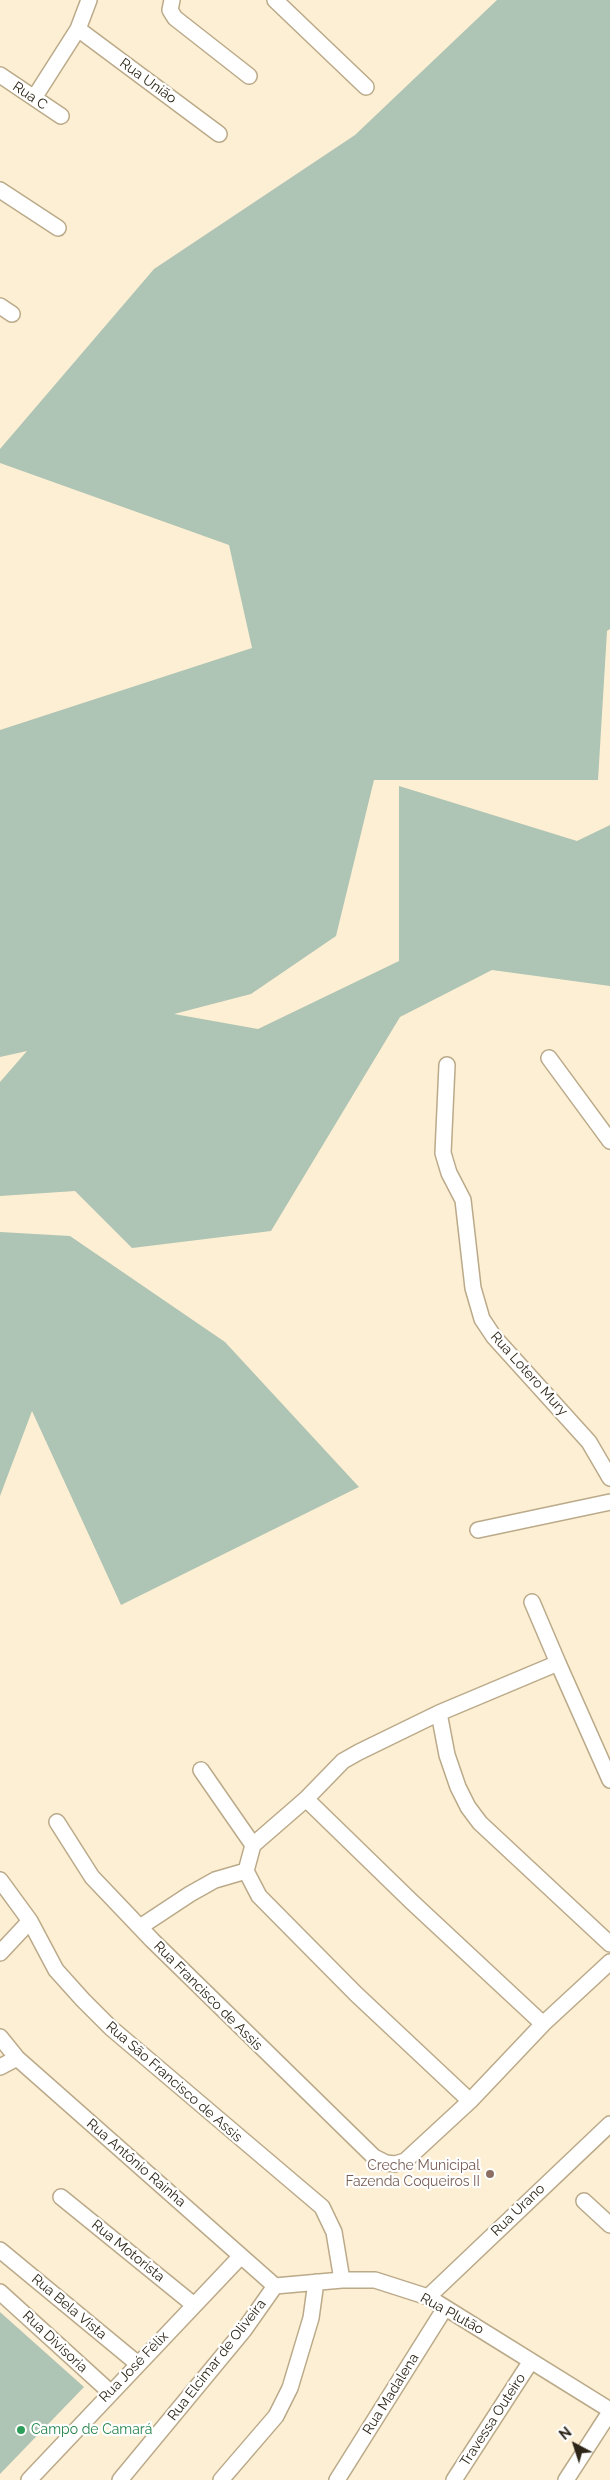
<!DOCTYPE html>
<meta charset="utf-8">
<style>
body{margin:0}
#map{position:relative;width:610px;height:2480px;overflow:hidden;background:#fdefd3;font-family:Raleway,sans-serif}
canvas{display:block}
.north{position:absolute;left:550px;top:2420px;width:50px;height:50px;-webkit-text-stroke:4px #fff;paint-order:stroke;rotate:320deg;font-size:14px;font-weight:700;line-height:20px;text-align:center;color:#2c2518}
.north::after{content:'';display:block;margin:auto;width:18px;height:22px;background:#2c2518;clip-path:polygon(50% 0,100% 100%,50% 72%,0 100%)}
</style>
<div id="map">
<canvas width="610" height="2480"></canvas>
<div class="north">N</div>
</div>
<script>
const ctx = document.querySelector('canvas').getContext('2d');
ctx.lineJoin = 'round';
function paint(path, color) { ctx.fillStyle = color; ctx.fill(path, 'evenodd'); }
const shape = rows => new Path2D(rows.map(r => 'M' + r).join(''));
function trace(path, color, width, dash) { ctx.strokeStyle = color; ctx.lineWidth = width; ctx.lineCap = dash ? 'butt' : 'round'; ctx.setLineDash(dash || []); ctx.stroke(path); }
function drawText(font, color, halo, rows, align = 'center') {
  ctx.font = font + ' Raleway,sans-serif'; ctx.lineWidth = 4.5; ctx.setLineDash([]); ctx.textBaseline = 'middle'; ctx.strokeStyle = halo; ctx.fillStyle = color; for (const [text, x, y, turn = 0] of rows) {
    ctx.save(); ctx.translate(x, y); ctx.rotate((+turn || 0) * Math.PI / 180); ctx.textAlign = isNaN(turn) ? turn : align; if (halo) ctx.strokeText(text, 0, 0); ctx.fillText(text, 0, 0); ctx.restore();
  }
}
paint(shape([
 [497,0,610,0,610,629,607,631,598,780,374,780,336,936,251,994,174,1014,258,1029,399,961,399,786,577,841,610,825,610,986,492,970,400,1017,271,1231,132,1248,75,1191,0,1196,0,1082,27,1051,0,1057,0,730,252,648,229,545,0,463,0,449,154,269,355,135],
 [0,1232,70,1236,225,1342,359,1487,121,1605,32,1411,0,1496],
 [0,2312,84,2387,0,2474]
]), '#aec4b4');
const minor = shape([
 [172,0,170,10,175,18,249,76],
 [275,0,366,87],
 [78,29,219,134],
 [0,75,61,116],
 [34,98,78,29,89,0],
 [0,190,58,228],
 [0,306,12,314],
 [549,1058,610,1141],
 [447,1065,443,1153,449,1173,463,1200,473,1288,482,1319,494,1337,589,1442,610,1478],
 [478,1530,610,1502],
 [532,1602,558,1663],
 [439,1713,447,1755,458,1787,468,1807,480,1823,610,1944],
 [201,1770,253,1845],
 [306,1799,412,1902,543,2024],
 [57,1822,92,1877,152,1940,374,2157,386,2163,395,2164,405,2161,470,2101,543,2024,610,1962],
 [0,1880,30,1921,56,1970,83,2000,111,2028,322,2207,334,2232,342,2280],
 [140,1927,190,1894,215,1880,246,1871],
 [0,1953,30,1921],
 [0,2037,17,2058,275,2286],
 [0,2067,17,2058],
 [470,2101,356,1994,259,1896,246,1871,253,1845,306,1799,343,1761,359,1752,439,1713,558,1663,610,1780],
 [61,2197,194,2305],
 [584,2201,610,2225],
 [0,2250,138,2364],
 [275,2286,342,2280,375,2280,428,2297,610,2410],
 [0,2292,110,2392],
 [428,2297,610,2124],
 [29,2480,241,2256],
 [120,2480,244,2330,275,2286],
 [221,2480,276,2416,290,2388,311,2318,316,2282],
 [337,2480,445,2308],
 [454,2480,531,2361],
 [566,2480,610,2412]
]);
trace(minor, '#bbaa89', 18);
trace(minor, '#fff', 15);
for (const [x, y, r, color] of [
 [490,2174,5,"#8d6e63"],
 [21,2430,5,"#2e9e5b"]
]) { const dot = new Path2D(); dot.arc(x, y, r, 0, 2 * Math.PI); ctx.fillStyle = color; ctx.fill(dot); trace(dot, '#fff', 2); }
drawText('14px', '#2c2518', '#fff', [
 ["Rua União",148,81,36],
 ["Rua C",30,96,34],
 ["Rua Lotero Mury",529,1374,48],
 ["Rua Francisco de Assis",208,1996,45],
 ["Rua São Francisco de Assis",174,2082,41],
 ["Rua Antônio Rainha",136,2163,41],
 ["Rua Urano",518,2210,-44],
 ["Rua Motorista",128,2251,39],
 ["Rua Bela Vista",69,2307,40],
 ["Rua Plutão",452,2314,29],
 ["Rua Divisoria",55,2342,43],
 ["Rua Elcimar de Oliveira",217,2360,-52],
 ["Rua José Félix",134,2367,-46],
 ["Rua Madalena",391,2394,-58],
 ["Travessa Outeiro",493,2420,-57]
]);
drawText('14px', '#785e54', '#fff', [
 ["Creche Municipal",480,2166],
 ["Fazenda Coqueiros II",480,2182]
], 'right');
drawText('14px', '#27864d', '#fff', [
 ["Campo de Camará",31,2430]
], 'left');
</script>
